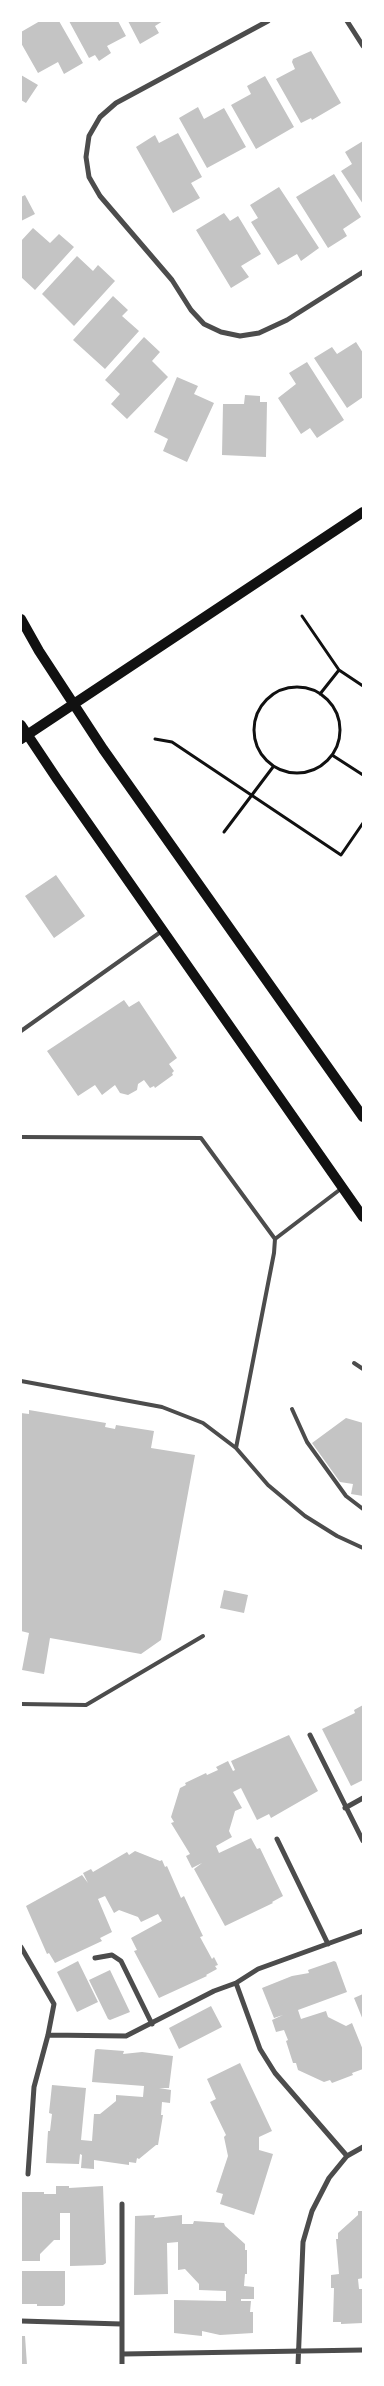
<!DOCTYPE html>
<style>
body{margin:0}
#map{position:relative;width:384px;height:2386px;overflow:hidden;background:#fff;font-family:"Sofia Sans Condensed",sans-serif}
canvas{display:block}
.frame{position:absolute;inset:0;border:22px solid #fff;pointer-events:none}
</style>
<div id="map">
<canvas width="384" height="2386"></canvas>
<div class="frame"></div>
</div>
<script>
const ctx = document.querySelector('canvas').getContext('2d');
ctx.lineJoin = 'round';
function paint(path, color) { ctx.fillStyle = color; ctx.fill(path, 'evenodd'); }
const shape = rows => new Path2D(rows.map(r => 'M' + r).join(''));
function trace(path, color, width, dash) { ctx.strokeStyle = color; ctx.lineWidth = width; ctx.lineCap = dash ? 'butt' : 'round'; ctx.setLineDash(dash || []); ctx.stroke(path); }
paint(shape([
 [40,21,59,21,83,63,64,74,58,62,38,73,21,43,21,32],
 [69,21,118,21,126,36,107,46,111,53,99,61,95,55,89,58],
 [128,21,163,21,155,26,159,33,140,44],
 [311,51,341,103,312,120,311,118,301,123,276,79,295,69,292,62,293,59],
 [21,75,38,85,26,103,21,100],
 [265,76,294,127,256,149,231,105,251,94,247,86],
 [198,107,204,119,224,108,246,147,207,168,179,118],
 [178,133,202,177,191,183,200,198,173,213,136,147,155,135,159,143],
 [363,141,363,204,341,171,352,164,345,152],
 [334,174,361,217,343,229,347,236,328,248,296,197],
 [279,187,319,248,301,261,297,254,278,265,251,222,258,218,250,205],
 [25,195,35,214,21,221,21,197],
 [224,213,230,221,238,216,261,254,241,266,249,277,231,288,196,230],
 [33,228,50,243,59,234,74,247,35,290,21,277,21,241],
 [77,256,93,271,98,265,115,281,74,326,42,294],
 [113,296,128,310,122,316,139,331,105,369,73,340],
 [144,337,160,352,152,361,168,377,127,419,111,404,120,394,105,380],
 [356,342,363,353,363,397,347,408,314,358,332,347,337,354],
 [307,362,344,420,317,438,310,428,301,434,278,398,296,384,289,373],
 [177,377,198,386,194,394,214,403,187,462,163,451,168,439,154,432],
 [245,395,260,396,260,402,267,402,266,457,222,455,223,404,244,404],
 [56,875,85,916,54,938,25,896],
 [124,1000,129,1007,139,1001,177,1058,169,1064,174,1071,172,1073,173,1075,155,1088,154,1086,150,1088,144,1080,138,1084,137,1090,128,1095,120,1093,115,1085,102,1095,95,1085,78,1096,47,1051],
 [29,1410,106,1423,105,1427,115,1429,116,1425,154,1431,151,1448,195,1455,161,1640,141,1654,50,1638,44,1674,22,1670,29,1633,21,1631,21,1413,29,1414],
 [346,1418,363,1423,363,1496,351,1494,353,1484,340,1482,312,1443],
 [224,1590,248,1595,244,1613,220,1608],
 [363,1705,363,1780,351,1786,322,1729,355,1713,354,1710],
 [289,1735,318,1791,271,1818,269,1814,257,1820,241,1788,233,1792,242,1808,235,1811,229,1831,232,1837,216,1846,219,1853,251,1838,257,1849,260,1848,283,1896,272,1902,273,1903,225,1926,194,1869,202,1863,192,1868,186,1856,190,1854,171,1823,174,1822,171,1817,180,1788,186,1785,185,1783,206,1773,207,1775,218,1770,216,1767,228,1761,233,1771,235,1770,231,1761],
 [135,1851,160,1861,162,1860,165,1867,167,1866,181,1898,184,1896,190,1909,203,1936,200,1937,212,1959,214,1957,218,1965,215,1966,217,1969,206,1975,207,1976,159,1998,134,1951,137,1950,131,1938,162,1921,158,1914,141,1922,138,1917,119,1910,114,1913,105,1896,98,1899,112,1932,100,1938,102,1941,55,1963,49,1953,47,1954,26,1906,82,1875,88,1883,83,1873,91,1869,93,1872,127,1852,129,1855],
 [78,1961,98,2002,77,2012,57,1972],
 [334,1961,336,1962,347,1992,298,2010,301,2019,326,2011,328,2017,346,2026,352,2023,363,2050,363,2069,352,2073,353,2075,332,2083,330,2080,324,2082,298,2070,296,2063,293,2063,286,2041,288,2040,284,2030,276,2032,272,2020,283,2015,274,2018,262,1988,292,1976,309,1973,308,1970],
 [110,1970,130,2012,110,2020,108,2019,89,1980],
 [363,1994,363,2020,354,1998],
 [211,2006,222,2027,179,2049,169,2028],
 [97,2049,124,2051,123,2054,142,2052,173,2056,169,2088,159,2088,171,2090,170,2103,162,2102,161,2115,163,2115,158,2145,156,2145,139,2159,137,2158,136,2163,129,2162,129,2165,94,2160,94,2169,81,2168,82,2155,80,2154,79,2164,46,2163,48,2131,50,2131,52,2114,49,2113,52,2085,86,2088,81,2140,92,2141,94,2114,100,2114,116,2101,116,2095,143,2097,144,2086,92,2082,95,2050],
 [240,2063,272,2131,259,2137,259,2150,273,2154,254,2215,220,2204,223,2194,216,2192,228,2156,224,2137,226,2135,210,2102,216,2099,207,2079],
 [56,2186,69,2186,69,2188,103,2186,106,2263,103,2265,70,2266,70,2213,60,2213,60,2240,54,2240,40,2254,40,2261,21,2261,21,2192,44,2192,44,2194,56,2194],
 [358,2211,363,2211,363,2278,358,2279,359,2289,363,2289,363,2323,341,2324,341,2322,333,2322,334,2288,331,2288,331,2275,339,2274,336,2239,338,2239,338,2233,358,2215],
 [155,2215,154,2218,182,2215,182,2224,193,2224,194,2221,224,2223,225,2226,245,2244,245,2250,247,2250,247,2274,245,2274,244,2286,254,2287,254,2299,241,2299,241,2301,251,2301,250,2312,253,2312,253,2333,220,2335,202,2331,202,2336,174,2333,174,2300,226,2301,226,2291,199,2290,199,2284,185,2269,178,2270,178,2242,167,2243,168,2294,134,2295,135,2216],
 [21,2271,65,2271,65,2304,63,2306,37,2306,37,2304,21,2304],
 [21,2336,25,2336,27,2365,21,2365]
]), '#c4c4c4');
trace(shape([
 [302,616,339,670,363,686],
 '254 730a43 43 0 1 1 86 0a43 43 0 1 1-86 0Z',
 [320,694,339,670],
 [155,739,172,742,341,855,363,823],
 [332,755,363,775],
 [224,832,273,767]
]), '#111', 3);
trace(shape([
 [21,1031,162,931],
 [21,1137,201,1138,275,1239,274,1253,236,1448],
 [275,1239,342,1188],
 [354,1363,363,1369],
 [21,1381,162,1407,203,1423,236,1448,268,1485,305,1516,337,1536,363,1548],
 [292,1409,307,1442,346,1496,363,1509],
 [21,1704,86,1705,203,1636]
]), '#4c4c4c', 4);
trace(shape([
 [268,21,116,103,100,117,89,136,86,157,89,177,100,196,172,280,191,310,204,324,221,332,240,336,259,333,287,320,363,272],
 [347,21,363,46],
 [310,1735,363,1841],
 [345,1808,363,1798],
 [277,1839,328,1944],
 [21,1947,54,2004,48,2035,34,2087,28,2174],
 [95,1958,112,1955,121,1961,152,2024],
 [236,1983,260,2049,275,2073,347,2156],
 [48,2035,126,2036,214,1991,236,1983,258,1969,363,1931],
 [122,2204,122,2365],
 [21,2321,121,2324],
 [123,2354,363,2350],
 [298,2365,303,2242,312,2211,329,2178,347,2156,363,2147]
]), '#4c4c4c', 5);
trace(shape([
 [21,619,39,651,103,749,363,1117],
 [21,725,57,779,363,1217],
 [21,739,363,512]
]), '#111', 10);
</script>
